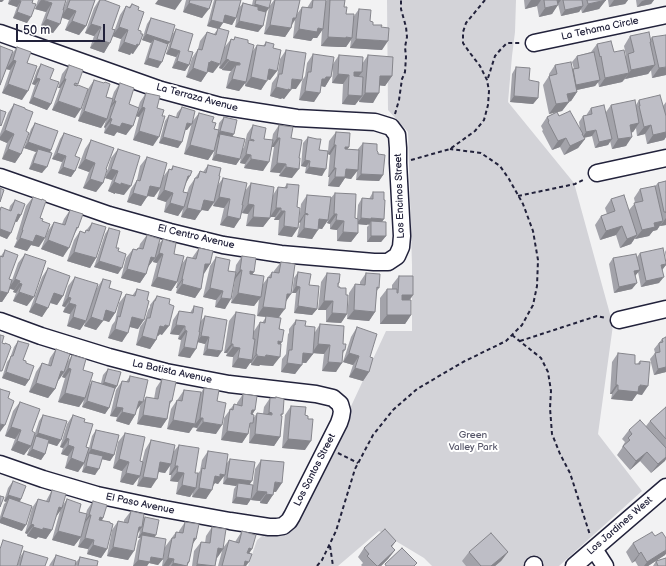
<!DOCTYPE html>
<style>
body{margin:0}
#map{position:relative;width:666px;height:566px;overflow:hidden;background:#f2f2f3;font-family:"Balsamiq Sans",sans-serif}
canvas{display:block}
.scale{position:absolute;left:16px;top:24px;width:89px;height:18px;box-sizing:border-box;border:2px solid #22223b;border-top:0;padding-left:5px;font-size:12px;line-height:14px;white-space:nowrap;color:#22223b;-webkit-text-stroke:3px #fff;paint-order:stroke}
</style>
<div id="map">
<canvas width="666" height="566"></canvas>
<div class="scale">50 m</div>
</div>
<script>
const ctx = document.querySelector('canvas').getContext('2d');
ctx.lineJoin = 'round';
function paint(path, color) { ctx.fillStyle = color; ctx.fill(path, 'evenodd'); }
const shape = rows => new Path2D(rows.map(r => 'M' + r).join(''));
function trace(path, color, width, dash) { ctx.strokeStyle = color; ctx.lineWidth = width; ctx.lineCap = dash ? 'butt' : 'round'; ctx.setLineDash(dash || []); ctx.stroke(path); }
function drawText(font, color, halo, rows, align = 'center') {
  ctx.font = font + ' "Balsamiq Sans",sans-serif'; ctx.lineWidth = 4; ctx.setLineDash([]); ctx.textBaseline = 'middle'; ctx.strokeStyle = halo; ctx.fillStyle = color; for (const [text, x, y, turn = 0] of rows) {
    ctx.save(); ctx.translate(x, y); ctx.rotate((+turn || 0) * Math.PI / 180); ctx.textAlign = isNaN(turn) ? turn : align; if (halo) ctx.strokeText(text, 0, 0); ctx.fillText(text, 0, 0); ctx.restore();
  }
}
paint(shape([
 [387,0,516,0,515,32,512,56,508,102,574,183,613,325,598,434,642,491,559,566,432,566,424,558,379,531,338,566,248,566,257,540,307,501,386,331,412,331,412,265,408,132,388,110]
]), '#d3d3d8');
const minor = shape([
 [0,33,161,90,220,106,297,118,375,122,391,127,397,135,398,148,398,163,402,236,401,247,397,256,388,262,374,262,281,254,223,245,170,232,109,215,0,177],
 [534,43,666,15],
 [597,173,666,158],
 [619,320,666,309],
 [0,321,41,336,109,357,166,372,229,384,316,394,333,398,340,404,342,411,341,417,339,423,292,516,289,521,283,526,277,527,269,527,230,521,159,508,97,495,43,479,0,464],
 [594,549,605,566],
 [533,566,534,565,534,566],
 [574,566,666,487]
]);
trace(minor, '#22223b', 19);
trace(shape([
 [488,78,495,56,501,49,507,43,522,43],
 [395,114,399,100,402,79,405,72,406,57,405,47,407,37,406,27,401,9,401,0],
 [411,160,450,149,475,131,484,120,488,105,489,91,487,80,480,66,470,53,463,43,463,32,466,23,485,0],
 [518,196,575,184,585,179],
 [512,335,541,358,548,372,551,391,550,408,552,434,560,454,570,473,590,535],
 [520,341,597,316,606,318],
 [338,453,358,463],
 [330,546,333,566],
 [317,566,322,560,336,531,355,469,373,435,393,410,417,389,463,362,506,341,522,325,533,305,537,286,538,260,533,231,523,204,509,179,500,166,481,153,450,149]
]), '#22223b', 2, [4, 3]);
trace(minor, '#fff', 16);
paint(shape([
 [9,0,33,0,27,23,13,18,17,7,8,4],
 [38,0,66,0,63,10,67,0,95,0,86,26,79,35,65,30,69,20,62,18,53,33,40,28,46,12,35,9],
 [99,0,104,0,112,29,115,29,120,15,126,6,129,7,132,4,138,10,138,30,133,54,131,53,130,55,118,51,121,39,113,36,104,53,90,48,94,36,85,33,94,8],
 [186,0,212,0,202,18,183,12],
 [214,0,241,0,236,18,232,25,223,22,219,29,213,73,207,71,207,73,201,82,186,77,192,58,198,49,200,41,207,32,214,34,218,29,207,26],
 [253,0,271,0,266,12,263,26,258,32,235,27,238,9,243,3,252,5],
 [274,0,300,0,297,14,302,7,307,8,312,0,326,0,326,1,327,0,345,0,344,7,346,14,354,16,359,9,373,25,382,50,350,48,351,40,346,47,339,47,321,46,322,30,317,38,313,38,311,41,293,38,295,20,292,25,291,28,285,37,264,34,269,7],
 [524,0,606,0,599,9,582,13,581,9,579,12,561,16,558,4,552,14,539,17,537,6,525,9],
 [608,0,628,0,625,4,609,7],
 [636,0,654,0,651,4,637,7],
 [151,18,170,42,168,44,158,68,144,64,150,45,151,43,142,40,147,24],
 [176,29,188,51,189,65,185,71,172,68,176,57,166,54,172,35],
 [630,36,650,40,652,37,666,75,652,78,651,70,648,74,625,79,622,82,599,87,598,82,595,86,577,90,577,92,571,101,569,102,562,111,557,112,559,116,580,129,579,122,583,116,587,115,587,114,591,108,606,112,611,105,636,105,639,100,663,106,666,102,666,137,664,140,647,144,645,134,637,136,636,128,633,132,631,133,626,146,612,149,610,141,608,145,595,148,592,136,584,138,585,139,578,148,564,155,560,147,552,150,542,131,543,130,541,126,547,117,556,112,549,114,543,85,549,76,549,74,555,65,573,69,574,69,572,62,577,56,591,52,597,44,614,52,625,57,626,56,624,46],
 [235,37,248,43,252,52,257,45,263,46,266,42,273,48,277,71,270,80,267,79,261,90,245,86,245,83,239,91,226,88,229,74,231,71,222,70,222,69,219,68,224,48,231,39,233,40],
 [0,46,12,54,17,47,27,63,22,100,2,93,10,70,6,69,0,86],
 [286,50,296,89,291,89,284,99,282,98,281,99,270,96,272,83,277,76,280,59],
 [313,54,333,64,339,55,362,64,368,55,392,76,385,86,380,85,373,103,359,102,359,100,355,105,342,104,343,84,332,83,333,68,331,77,325,87,321,86,314,102,299,100,302,81,305,76,307,63],
 [41,64,50,79,51,104,47,110,29,103,35,85,32,84,37,70],
 [69,65,78,84,77,86,75,118,52,110,60,88,58,88,62,74],
 [516,67,529,80,538,98,533,104,510,102,512,74],
 [94,80,106,97,112,98,114,92,120,83,129,104,138,108,140,102,146,93,157,108,153,146,133,140,139,117,136,116,126,135,117,132,114,136,104,133,105,128,104,127,106,120,101,128,78,121,88,89],
 [14,104,25,109,26,131,21,154,15,163,2,159,7,143,0,140,0,134,8,113],
 [182,107,187,130,185,130,182,142,178,148,159,143,165,121,169,115,176,117,177,113],
 [199,113,212,122,214,129,218,130,219,123,224,117,232,137,240,159,236,165,212,160,215,148,214,151,208,160,184,154,192,122],
 [35,123,51,150,50,153,42,173,29,169,34,155,36,152,24,148,31,129],
 [253,125,264,139,272,140,273,134,279,125,291,138,292,178,279,176,280,173,270,172,274,147,272,147,263,171,244,168,245,164,240,163,242,150,244,147,247,134],
 [336,132,349,147,347,149,358,150,358,149,363,143,377,151,378,154,383,175,379,181,356,180,357,171,351,179,345,178,339,187,328,186,329,177,328,177,330,155,328,154,322,176,305,173,306,167,301,166,303,143,308,137,319,150,328,151,329,141],
 [64,133,75,156,75,171,71,177,58,173,62,162,52,159,60,139],
 [91,140,103,183,96,192,83,188,89,172,78,168,85,149],
 [118,149,124,195,115,193,115,194,108,191,112,180,105,178,111,158],
 [147,157,163,177,169,169,171,169,173,166,190,176,186,183,183,192,187,193,189,187,200,171,203,172,208,165,219,176,218,185,223,178,245,191,251,183,273,195,278,187,284,188,287,184,292,237,278,235,279,220,274,220,275,217,270,217,270,218,263,227,246,226,248,214,242,213,234,228,220,225,224,208,213,206,214,203,208,211,201,210,195,220,181,217,183,209,178,216,164,212,166,202,157,199,160,189,154,197,147,196,141,206,127,202,131,189,137,180,140,166],
 [666,181,666,225,660,226,660,225,657,230,653,231,649,236,635,239,635,238,631,244,620,248,616,235,600,240,595,225,601,216,607,214,605,208,611,199,629,210,635,203,634,198,640,189,655,186,658,183],
 [373,192,382,222,386,236,381,242,367,242,367,227,369,225,368,224,367,225,358,224,358,233,351,242,337,241,337,230,330,229,330,224,327,223,328,220,322,229,318,228,312,239,297,237,300,223,299,222,301,204,307,195,330,199,335,193,355,218,357,218,358,205,362,198,369,199],
 [33,197,41,200,42,199,40,218,42,221,39,247,31,245,27,251,14,247,17,240,16,239,26,206],
 [15,200,21,215,17,222,15,221,7,239,0,236,0,209,1,207,9,210,10,206],
 [70,210,78,228,75,233,63,257,41,249,48,231,54,222,62,224,64,219],
 [92,223,96,258,90,268,67,261,74,240,80,231,84,233],
 [109,228,116,248,118,251,118,274,94,267,105,234],
 [147,235,158,245,163,239,181,265,187,257,192,258,199,248,210,264,204,273,201,289,195,298,176,293,177,288,176,288,178,280,177,282,171,291,151,286,157,263,153,262,153,260,148,267,146,274,140,283,121,278,126,258,133,249,136,250,138,248,139,248,140,244],
 [5,250,9,279,12,280,18,263,25,254,27,306,13,301,16,293,13,292,14,290,10,289,8,293,2,302,1,256],
 [666,250,666,259,665,252],
 [640,253,666,263,666,265,662,270,659,283,641,287,638,272,635,276,632,289,614,293,609,264,613,258,637,257],
 [242,256,254,272,252,274,263,284,272,272,274,273,274,271,281,262,286,302,279,318,281,344,273,366,260,365,259,366,251,365,251,363,250,363,246,369,232,367,233,357,226,356,227,353,224,353,229,321,236,312,254,331,260,322,262,323,266,317,257,316,259,299,254,306,231,303,235,279,225,309,215,307,216,300,203,297,210,266,216,257,228,271,235,272,236,265],
 [48,268,63,296,57,305,50,303,42,317,29,312,42,277],
 [298,272,309,285,317,309,312,315,294,313,296,293,292,293,294,278],
 [327,273,339,283,338,287,340,288,346,295,347,314,341,323,326,322,326,310,318,310,321,282],
 [366,273,379,288,376,292,375,312,369,321,347,319,349,293,355,284,360,284,360,282],
 [399,276,413,295,410,300,411,315,405,324,380,324,380,298,387,289,392,289,392,285],
 [75,277,97,288,103,279,109,288,115,313,109,322,103,320,96,330,84,326,94,295,86,321,80,330,67,326,70,314,63,312,65,307,62,306,68,286],
 [137,289,138,329,130,327,122,342,108,338,112,325,115,321,119,303,126,294,132,296],
 [157,296,162,335,160,334,158,336,157,336,156,340,150,349,136,345,140,327,145,320,148,310,150,307,150,305],
 [194,306,200,322,205,316,218,357,203,355,205,344,198,342,190,358,178,356,181,340,178,339,179,335,170,334,173,320,179,311,190,313],
 [296,320,305,326,315,332,320,324,343,344,345,350,343,353,336,372,322,371,324,354,313,353,313,354,306,363,302,363,295,374,281,372,282,359,286,354,288,334,289,333,289,329],
 [357,327,370,357,369,372,363,381,349,377,353,365,343,362,351,337],
 [664,338,665,338,666,372,654,375,650,359,655,353,654,349,662,339],
 [18,341,23,360,26,363,29,380,25,386,2,378,7,362,10,358,14,347],
 [56,349,68,361,72,355,83,370,89,386,92,381,101,383,103,375,108,369,117,386,115,389,109,408,105,414,82,407,84,400,79,407,58,402,65,378,62,377,63,374,58,381,55,389,48,398,29,392,36,372,42,363,48,365,50,358],
 [618,353,635,364,637,364,640,361,642,395,637,394,632,401,611,399,612,394,610,394,612,362],
 [130,376,136,411,135,415,129,425,116,421,117,417,110,416,116,390,122,381,126,382],
 [162,379,172,401,170,404,167,419,161,428,137,424,140,406,146,397,154,399,156,388],
 [204,388,217,401,216,434,196,431,197,428,193,427,194,426,189,433,167,429,171,409,177,400,178,400,178,399,184,390,200,394],
 [243,394,255,410,252,414,253,419,257,413,263,414,264,407,270,398,283,414,281,416,280,437,274,446,249,443,250,427,249,428,248,434,242,443,221,440,224,418,234,404,237,405,237,403],
 [20,402,32,431,32,441,33,439,39,421,43,415,61,440,57,446,48,443,45,454,41,460,27,455,30,447,24,455,11,450,15,439,5,436,13,411],
 [291,406,305,415,305,450,282,448,285,415],
 [666,407,666,459,651,473,640,461,630,470,617,455,622,448,622,447,625,442,622,439,629,430,646,426,650,421],
 [73,415,84,422,86,447,89,448,92,436,96,430,114,455,110,461,102,459,95,475,82,472,84,464,78,472,65,468,68,456,61,454,63,448,60,447,67,424],
 [125,433,140,461,142,462,145,450,151,440,174,451,179,445,195,473,198,473,200,471,202,460,208,451,226,464,230,459,250,485,253,485,255,469,261,460,276,492,274,492,267,504,260,503,260,501,251,500,252,487,251,499,247,505,232,503,234,489,236,486,223,484,224,475,218,484,215,483,213,486,206,499,192,497,193,491,190,497,176,494,178,482,170,481,171,475,169,475,170,466,165,473,159,472,151,488,137,486,139,477,133,485,120,482,122,471,113,468,118,442],
 [13,481,21,499,20,502,22,531,0,523,0,517,4,504,6,502,4,501,8,488],
 [52,490,63,505,67,499,79,512,86,514,87,510,93,501,103,518,102,521,107,549,101,558,87,554,88,549,78,547,84,524,81,537,74,546,52,540,60,511,56,516,52,530,46,539,38,537,36,539,27,536,27,534,25,533,32,508,38,499,46,501],
 [131,511,143,520,145,517,155,537,163,559,158,565,149,563,147,566,133,566,138,541,140,538,138,538,140,531,137,534,128,560,107,556,112,530,118,521,124,522,124,520],
 [185,522,196,539,192,544,189,562,187,566,162,566,165,547,176,532,179,533,179,531],
 [212,527,223,548,229,540,235,542,242,531,252,549,249,553,246,566,218,566,222,551,217,558,215,566,192,566,194,551,201,542,205,543,206,536],
 [655,536,665,555,648,566,638,566,635,561,632,563,626,552,633,543],
 [396,541,392,547,395,550,388,559,381,566,362,566,361,565,363,563,358,557,364,548],
 [24,551,45,566,17,566,20,557],
 [469,552,508,552,501,561,495,566,466,566,462,561],
 [56,555,75,564,80,557,97,566,49,566,50,564],
 [656,561,666,566,653,566]
]), '#a3a3aa');
paint(shape([
 [0,0,4,0,2,2,0,2],
 [11,0,17,0,21,1,17,7,8,4],
 [41,0,52,3,46,12,35,9],
 [158,0,182,0,175,10,155,4],
 [531,0,541,0,537,6,525,9],
 [556,0,561,0,558,4],
 [606,0,599,9,582,13,588,4],
 [614,0,628,0,625,4,609,7],
 [645,0,654,0,651,4,637,7,642,1],
 [189,3,209,9,202,18,183,12],
 [255,4,269,8,265,14,251,11],
 [558,5,552,14,539,17,545,8],
 [583,6,579,12,561,16,565,10],
 [67,8,76,11,69,20,61,17],
 [17,12,31,17,27,23,13,18],
 [225,15,236,18,232,25,221,22],
 [293,18,296,18,290,27],
 [46,19,60,24,53,33,40,28],
 [211,20,223,23,219,29,207,26],
 [72,21,86,26,79,35,65,30],
 [239,21,263,26,258,32,235,27],
 [91,24,101,27,94,36,85,33],
 [270,25,291,28,285,37,264,34],
 [119,27,128,30,121,39,112,36],
 [318,28,323,29,317,38,313,38,311,41,293,38,299,29],
 [146,34,170,42,165,48,154,39,151,43,142,40],
 [328,37,346,37,352,38,346,47,339,47,321,46],
 [97,39,110,43,104,53,90,48],
 [356,39,388,41,382,50,350,48],
 [124,42,137,44,139,45,133,54,131,53,130,55,118,51],
 [170,48,180,51,176,57,166,54],
 [148,58,162,62,158,68,144,64],
 [226,59,229,60,222,69,219,68],
 [13,60,16,61,10,70,6,69],
 [177,61,189,65,185,71,172,68],
 [211,61,220,64,213,73,205,71,209,62],
 [229,61,240,63,234,71,236,65,231,71,222,70],
 [655,65,648,74,625,79,631,70],
 [666,67,666,75,652,78,659,68],
 [193,68,207,73,201,82,186,77],
 [269,69,277,71,270,80,263,78],
 [354,72,362,72,355,81,349,81],
 [629,73,622,82,599,87,605,78],
 [338,74,349,75,343,84,332,83],
 [380,76,392,76,385,86,374,85],
 [251,77,267,81,261,90,245,86],
 [326,77,331,77,325,87,321,86,322,79],
 [36,78,40,79,35,85,32,84],
 [64,79,66,79,60,88,58,88],
 [232,79,246,82,239,91,226,88],
 [292,79,302,80,296,89,286,88],
 [600,80,595,86,572,91,576,85],
 [8,84,28,91,22,100,2,93],
 [276,87,288,89,291,90,284,99,282,98,281,99,270,96],
 [305,91,320,93,314,102,299,100],
 [577,92,571,101,561,103,567,94],
 [365,93,379,93,373,103,359,102],
 [348,95,362,96,355,105,342,104],
 [514,96,538,98,533,104,510,102],
 [33,97,51,104,47,110,29,103],
 [58,101,81,109,75,118,52,110],
 [114,101,116,101,109,110,108,110],
 [569,102,562,111,549,114,556,104],
 [142,107,145,108,139,117,136,116],
 [84,111,107,119,101,128,78,121],
 [110,118,112,119,105,128,104,127],
 [122,123,133,126,126,135,117,132,114,136,104,133,110,124],
 [187,123,192,124,187,130,183,129],
 [639,123,633,132,623,134,630,125],
 [651,125,645,134,637,136,644,127],
 [5,130,14,134,7,143,0,140,0,137],
 [596,130,592,136,582,138,586,132],
 [139,131,159,137,153,146,133,140],
 [220,131,234,134,230,140,220,134,218,138,216,137],
 [666,132,666,137,664,140,647,144,653,135],
 [163,137,182,142,178,148,159,143],
 [632,137,626,146,612,149,618,139],
 [277,138,280,138,274,147,271,147],
 [566,138,560,147,552,150,558,141],
 [585,139,578,148,564,155,570,146],
 [612,139,608,145,595,148,599,142],
 [28,142,51,150,47,157,38,149,36,152,24,148],
 [190,145,214,151,208,160,184,154],
 [334,145,336,145,330,155,328,154],
 [345,147,349,147,342,156],
 [8,149,21,154,15,163,2,159],
 [57,153,66,156,62,162,52,159],
 [216,154,240,159,236,165,212,160],
 [246,154,251,155,245,164,240,163],
 [85,159,95,163,89,172,78,168],
 [251,159,269,162,263,171,244,168],
 [305,160,310,161,306,167,301,166],
 [33,163,47,167,42,173,29,169],
 [277,163,286,164,280,173,270,172],
 [63,167,75,171,71,177,58,173],
 [286,167,299,169,292,178,279,176],
 [309,167,326,169,322,176,305,173],
 [334,168,336,168,329,177,328,177],
 [111,169,118,171,112,180,105,178],
 [346,169,358,170,351,179,345,178,339,187,328,186,335,177],
 [361,174,383,175,379,181,356,180],
 [188,176,190,176,184,186],
 [90,179,103,183,96,192,83,188],
 [114,182,121,183,131,186,124,195,115,193,115,194,108,191],
 [150,186,160,188,154,197,144,195],
 [164,190,173,193,166,202,157,199],
 [133,193,147,197,141,206,127,202],
 [219,197,230,199,224,208,213,206],
 [204,200,214,202,208,211,198,209],
 [170,203,184,207,178,216,164,212],
 [248,204,254,205,248,214,242,213],
 [187,208,201,211,195,220,181,217],
 [276,208,281,208,275,217,270,217],
 [281,211,285,211,279,220,274,220],
 [305,213,308,214,305,219,305,214,300,223,299,222],
 [18,214,21,215,17,222,13,221],
 [334,214,337,214,330,224,327,223],
 [227,216,240,219,234,228,220,225],
 [253,217,270,218,263,227,246,226],
 [361,218,371,218,384,219,380,225,371,221,369,225,368,224,367,225,356,224],
 [666,218,666,225,660,226],
 [319,219,328,220,322,229,313,228],
 [336,220,344,221,337,230,330,229],
 [663,221,657,230,653,231,649,236,635,239,642,230,654,223],
 [284,226,298,228,292,237,278,235],
 [622,226,616,235,600,240,606,231],
 [304,228,318,230,312,239,297,237],
 [0,229,11,233,7,239,0,236],
 [343,232,358,233,351,242,337,241],
 [36,235,45,238,39,247,31,245,27,251,14,247,20,238],
 [637,235,631,244,620,248,627,239],
 [371,236,386,236,381,242,367,242],
 [48,240,69,248,63,257,41,249],
 [74,252,96,258,90,268,67,261],
 [159,253,163,254,157,263,153,262],
 [151,257,155,258,148,267],
 [99,261,122,268,118,274,94,267],
 [205,264,210,264,204,274],
 [666,264,666,265,662,270,661,265],
 [127,269,146,274,140,283,121,278],
 [240,270,242,270,235,279,233,279],
 [640,270,635,276,634,271],
 [250,271,254,272,248,281],
 [157,277,177,282,171,291,151,286],
 [664,277,659,283,641,287,646,281],
 [15,279,20,281,14,290,9,288],
 [182,279,183,279,177,288,176,288],
 [19,283,22,284,16,293,13,292],
 [637,283,632,289,614,293,619,287],
 [182,284,201,289,195,298,176,293],
 [296,286,300,287,296,293,292,293],
 [210,288,223,291,216,300,203,297],
 [0,291,8,293,2,302,0,302],
 [19,292,34,297,27,306,13,301],
 [54,293,63,296,57,305,48,302],
 [238,293,261,297,254,306,231,303],
 [287,294,291,294,285,303],
 [402,295,413,295,406,304,396,304],
 [68,297,71,298,65,307,62,306],
 [221,298,231,299,225,309,215,307],
 [324,301,333,301,326,310,318,310],
 [35,303,48,308,42,317,29,312],
 [69,303,76,305,70,314,63,312],
 [298,306,317,309,312,315,294,313],
 [263,307,285,309,278,318,257,316],
 [106,310,115,313,109,322,100,319],
 [354,310,375,312,369,321,347,319],
 [332,313,347,314,341,323,326,322],
 [387,315,411,315,405,324,380,324],
 [73,317,86,321,80,330,67,326],
 [91,317,103,321,96,330,84,326],
 [132,317,144,320,138,329,126,326],
 [165,325,169,326,162,335,160,334,158,336,153,335,160,326],
 [176,325,185,326,179,335,170,334],
 [115,329,128,333,122,342,108,338],
 [185,330,187,331,181,340,178,339],
 [142,336,156,340,150,349,136,345],
 [201,336,209,337,205,344,197,342],
 [278,341,282,342,276,351],
 [231,344,233,344,227,353,224,353],
 [318,344,330,345,324,354,312,353],
 [184,347,196,349,190,358,178,356],
 [233,347,240,348,233,357,226,356],
 [207,349,222,351,218,357,203,355],
 [303,353,313,354,306,363,296,362],
 [349,353,359,356,353,365,343,362],
 [256,354,257,354,251,363,250,363,246,369,232,367,238,358,252,360],
 [266,355,280,357,273,366,260,365,259,366,251,365,257,356],
 [328,362,342,363,336,372,322,371],
 [287,363,302,365,295,374,281,372],
 [666,367,666,372,654,375,658,369],
 [68,368,71,369,65,378,62,377],
 [355,368,369,372,363,381,349,377],
 [61,371,64,372,58,381],
 [6,372,29,380,25,386,2,378],
 [104,382,117,386,113,392,99,388],
 [36,383,55,389,48,398,29,392],
 [616,385,618,385,612,394,610,394],
 [640,385,648,386,642,395,637,394,632,401,611,399,618,390],
 [65,393,85,398,79,407,58,402],
 [87,401,109,408,105,414,82,407],
 [139,401,143,402,136,411],
 [116,407,123,408,117,417,110,416],
 [252,410,255,410,249,420],
 [122,412,135,415,129,425,116,421],
 [269,412,272,413,266,422,262,421],
 [143,415,167,419,161,428,137,424],
 [200,418,203,418,197,428,193,427],
 [173,420,195,424,189,433,167,429],
 [203,422,222,425,216,434,196,431],
 [0,424,5,425,0,432],
 [11,427,21,430,15,439,5,436],
 [227,431,248,434,242,443,221,440],
 [38,433,61,440,57,446,35,439,36,436],
 [255,434,280,437,274,446,249,443],
 [66,438,69,439,63,448,60,447],
 [288,439,311,441,305,450,282,448],
 [17,441,31,446,24,455,11,450],
 [68,445,74,447,68,456,61,454],
 [32,449,45,454,41,460,27,455],
 [91,449,114,455,110,461,88,456,89,453,87,456],
 [647,452,640,461,630,470,636,461],
 [666,457,666,459,665,461,651,473,658,464],
 [71,458,84,463,78,472,65,468],
 [119,459,129,462,122,471,113,468],
 [160,462,171,464,165,473,154,471],
 [86,466,99,469,95,475,82,472],
 [175,466,178,466,171,475,169,475],
 [177,472,184,473,178,482,170,481],
 [126,473,140,476,133,485,120,482],
 [220,474,225,475,218,484,215,483,213,486,208,485,215,476],
 [143,477,157,479,151,488,137,486],
 [227,478,252,481,248,487,238,483,236,486,223,484],
 [275,482,282,483,276,492,268,491],
 [182,485,196,488,190,497,176,494],
 [199,488,212,490,206,499,192,497],
 [257,491,267,492,260,501,251,500],
 [266,494,273,495,267,504,260,503],
 [8,495,21,499,17,505,9,498,6,502,4,501],
 [236,497,251,499,247,505,232,503],
 [59,507,62,508,56,517],
 [89,515,91,515,84,524,83,524],
 [2,517,26,525,22,531,0,523,0,520],
 [100,517,103,518,97,527],
 [31,524,34,525,27,534,25,533],
 [33,527,43,528,52,530,46,539,38,537,36,539,27,536],
 [139,527,142,527,135,536],
 [58,531,81,537,74,546,52,540],
 [142,532,156,535,152,541,142,535,140,538,138,538],
 [85,538,94,540,88,549,78,547],
 [194,538,196,539,190,548],
 [93,545,107,549,101,558,87,554],
 [113,547,134,551,128,560,107,556],
 [218,548,223,549,217,558],
 [249,548,252,549,246,558],
 [395,550,388,559,381,566,378,566],
 [666,550,666,554,665,555,648,566,644,566,647,562],
 [508,552,501,561,495,566,491,566],
 [641,552,635,561,632,563,639,554],
 [151,557,163,559,158,565,149,563,147,566,133,566,138,560],
 [168,558,174,559,169,566,163,566],
 [245,561,249,562,246,566,242,566],
 [189,562,186,566,187,566,171,566,173,563],
 [197,564,214,566,196,566]
]), '#85858b');
const building = shape([
 [17,0,33,0,32,3,36,4,31,17,17,12,21,1,17,0],
 [42,0,66,0,63,10,64,10,60,24,46,19,52,3,42,0],
 [70,0,95,0,86,26,72,21,76,11,67,8,70,0],
 [100,0,104,0,120,6,112,29,115,30,110,43,97,39,101,27,91,24,100,0],
 [190,0,212,0,209,9,189,3,190,0],
 [216,0,241,0,236,18,225,15,223,23,211,20,216,0],
 [256,0,271,0,269,8,255,4,256,0],
 [275,0,300,0,296,18,293,18,291,28,270,25,275,0],
 [313,0,326,0,323,29,318,28,317,32,299,29,302,7,312,8,313,0],
 [330,0,345,0,344,7,347,7,346,14,354,14,352,38,346,37,346,38,328,37,330,0],
 [544,0,557,0,558,5,545,8,544,0],
 [563,0,582,0,583,6,565,10,563,0],
 [587,0,606,0,588,4,587,0],
 [243,3,258,7,258,10,266,12,263,26,239,21,243,3],
 [132,4,139,7,138,10,144,12,138,30,141,31,141,34,143,34,139,45,137,44,136,46,124,42,128,30,119,27,126,6,130,8,132,4],
 [359,9,371,10,370,21,373,22,373,25,382,25,381,27,389,28,388,41,356,39,359,9],
 [151,18,175,25,170,42,146,34,151,18],
 [218,28,229,31,220,64,211,61,210,63,209,62,207,73,193,68,198,49,202,50,207,32,216,35,218,28],
 [176,29,193,34,188,51,193,52,189,65,177,61,180,51,170,48,176,29],
 [649,32,651,42,650,42,655,65,631,70,628,54,634,52,630,36,649,32],
 [666,35,666,67,659,68,652,37,666,35],
 [235,37,248,40,248,43,254,45,246,82,232,79,236,65,240,65,240,63,229,61,229,60,226,59,231,39,234,40,235,37],
 [154,39,168,44,162,62,148,58,154,39],
 [611,41,614,52,624,50,629,73,605,78,601,56,600,57,597,44,611,41],
 [266,42,274,44,273,48,281,50,277,71,269,69,267,81,251,77,257,45,265,46,266,42],
 [0,46,13,51,0,85,0,46],
 [17,47,31,52,27,63,37,66,28,91,8,84,16,61,13,60,17,47],
 [286,50,306,53,302,80,292,79,291,90,288,89,288,90,276,87,279,74,282,74,286,50],
 [594,52,600,80,576,85,573,69,579,68,577,56,594,52],
 [313,54,334,57,331,77,326,77,325,79,322,79,320,93,305,91,308,72,311,72,313,54],
 [339,55,363,57,362,72,354,72,354,76,363,77,362,96,348,95,349,75,338,74,339,55],
 [368,55,393,57,392,76,380,76,379,93,365,93,368,55],
 [571,62,577,92,567,94,569,102,556,104,549,76,557,74,555,65,571,62],
 [41,64,54,69,50,79,59,82,51,104,33,97,40,79,36,78,41,64],
 [69,65,83,70,78,84,75,83,74,85,77,86,78,85,88,89,81,109,58,101,66,79,64,79,69,65],
 [516,67,530,68,529,80,539,82,538,98,514,96,516,67],
 [94,80,104,83,105,82,110,84,106,97,113,99,107,119,84,111,94,80],
 [120,83,134,88,129,104,139,108,133,126,122,123,120,127,110,124,112,119,110,118,116,101,114,101,120,83],
 [146,93,160,96,157,108,164,110,162,116,165,116,159,137,139,131,145,108,142,107,146,93],
 [660,95,666,116,666,132,653,135,651,125,644,127,639,106,640,106,639,100,660,95],
 [635,100,639,123,630,125,632,137,618,139,611,105,635,100],
 [14,104,25,108,25,109,33,112,26,131,29,133,21,154,8,149,14,134,5,130,14,104],
 [604,105,612,139,599,142,596,130,586,132,583,116,592,114,591,108,604,105],
 [182,107,195,111,192,124,187,123,182,142,163,137,169,115,178,118,182,107],
 [0,110,6,112,1,126,0,125,0,110],
 [570,111,583,134,582,134,585,139,570,146,566,138,558,141,548,122,549,121,547,117,557,112,559,116,570,111],
 [199,113,214,117,212,122,216,123,214,129,219,130,214,151,190,145,199,113],
 [224,117,237,120,234,134,220,131,224,117],
 [35,123,58,131,51,150,28,142,35,123],
 [253,125,266,128,264,139,273,140,269,162,251,159,251,155,246,154,249,140,254,141,254,140,250,139,253,125],
 [279,125,293,127,291,138,302,140,299,158,300,158,299,169,286,167,286,164,277,163,280,138,277,138,279,125],
 [336,132,350,133,349,147,345,147,345,149,359,150,358,170,346,169,345,177,335,177,336,168,334,168,336,145,334,145,336,132],
 [64,133,82,139,75,156,80,158,75,171,63,167,66,156,57,153,64,133],
 [220,134,245,139,240,159,216,154,220,134],
 [308,137,317,139,321,139,319,150,328,151,326,169,309,167,310,161,305,160,308,137],
 [91,140,114,148,106,169,107,170,103,183,90,179,95,163,85,159,91,140],
 [363,143,377,144,377,151,378,152,378,154,385,155,383,175,361,174,363,143],
 [38,149,52,153,47,167,33,163,38,149],
 [118,149,140,156,131,186,121,183,121,185,114,182,118,171,111,169,118,149],
 [147,157,167,163,160,188,150,186,147,197,133,193,137,180,140,181,147,157],
 [208,165,221,168,219,176,220,176,214,202,204,200,201,211,187,208,195,178,198,178,200,171,206,173,208,165],
 [173,166,192,171,190,176,188,176,183,192,188,193,184,207,170,203,173,193,164,190,169,169,172,170,173,166],
 [223,178,247,183,242,205,243,205,240,219,227,216,230,199,219,197,223,178],
 [666,181,666,213,666,212,664,212,658,183,666,181],
 [251,183,274,187,270,218,253,217,254,205,248,204,251,183],
 [287,184,299,185,297,207,300,208,298,228,284,226,285,211,281,211,281,208,276,208,278,187,287,188,287,184],
 [655,186,663,221,654,223,655,227,642,230,634,203,643,201,640,189,655,186],
 [0,188,4,190,0,202,0,188],
 [373,192,384,192,384,200,385,200,384,219,371,218,371,219,361,218,362,198,373,199,373,192],
 [335,193,356,194,355,218,358,219,358,233,343,232,344,221,336,220,337,214,334,214,335,193],
 [307,195,331,197,328,220,319,219,318,230,304,228,305,214,308,215,308,214,305,213,307,195],
 [624,195,637,235,627,239,622,226,606,231,601,216,615,211,611,199,624,195],
 [33,197,42,200,42,199,46,201,40,218,43,219,42,221,50,224,45,238,36,235,33,242,20,238,23,230,22,230,33,197],
 [15,200,25,204,21,215,18,214,11,233,0,229,0,211,1,207,11,211,15,200],
 [70,210,83,214,78,228,77,227,69,248,48,240,54,222,65,225,70,210],
 [371,221,386,222,386,236,371,236,371,221],
 [92,223,106,227,96,258,74,252,80,231,85,233,86,230,89,231,92,223],
 [109,228,120,231,116,248,119,248,118,251,126,254,122,268,99,261,109,228],
 [147,235,160,239,155,258,151,257,146,274,127,269,133,249,137,250,138,248,143,249,147,235],
 [163,239,176,243,174,254,184,256,177,282,157,277,163,254,159,253,163,239],
 [199,248,213,251,210,264,205,264,201,289,182,284,183,279,182,279,187,257,196,259,199,248],
 [663,248,666,263,666,264,661,265,664,277,646,281,640,253,663,248],
 [5,250,18,255,9,279,12,280,8,293,0,291,0,256,3,257,5,250],
 [25,254,46,261,34,297,19,292,22,284,19,283,20,281,15,279,25,254],
 [636,254,640,270,634,271,637,283,619,287,613,258,636,254],
 [242,256,256,258,254,272,250,271,250,274,264,276,261,297,238,293,242,270,240,270,242,256],
 [216,257,230,260,228,271,236,272,231,299,221,298,223,291,210,288,216,257],
 [281,262,295,264,291,294,287,294,285,309,263,307,268,277,271,278,272,272,279,273,281,262],
 [48,268,70,276,63,296,54,293,48,308,35,303,48,268],
 [298,272,311,274,309,285,319,286,317,309,298,306,300,287,296,286,298,272],
 [327,273,340,274,339,283,338,283,338,287,340,287,340,288,346,288,346,295,348,295,347,314,332,313,333,301,324,301,327,273],
 [366,273,380,274,379,288,377,287,375,312,354,310,355,284,365,285,366,273],
 [399,276,413,276,413,295,402,295,402,300,411,300,411,315,387,315,387,289,397,289,397,293,398,293,399,276],
 [75,277,98,284,86,321,73,317,76,305,69,303,71,298,68,297,75,277],
 [103,279,111,281,109,288,122,292,115,313,106,310,103,321,91,317,103,279],
 [137,289,149,292,147,300,149,301,144,320,132,317,128,333,115,329,118,316,120,317,126,294,135,296,137,289],
 [157,296,170,299,169,304,174,306,169,326,165,325,164,327,160,326,156,340,142,336,147,318,150,318,154,301,155,301,157,296],
 [194,306,203,308,199,332,200,332,196,349,184,347,187,331,185,330,185,326,176,325,179,311,193,313,194,306],
 [236,312,255,315,253,339,255,339,252,360,238,358,240,348,233,347,233,344,231,344,236,312],
 [205,316,227,320,222,351,207,349,209,337,201,336,205,316],
 [266,316,281,318,279,329,284,330,282,342,278,341,278,344,281,344,280,357,266,355,265,357,257,356,257,354,256,354,260,322,265,323,266,316],
 [296,320,306,321,305,326,315,327,313,354,303,353,302,365,287,363,289,350,292,350,294,325,295,325,296,320],
 [320,324,344,326,343,344,346,344,345,350,343,350,342,363,328,362,330,345,318,344,320,324],
 [357,327,377,334,370,357,373,358,369,372,355,368,359,356,349,353,357,327],
 [0,335,4,336,2,343,5,344,5,343,10,345,10,346,11,347,2,371,0,371,0,335],
 [666,337,666,367,658,369,655,353,660,352,659,343,663,342,662,339,666,337],
 [18,341,29,344,23,360,26,361,26,363,34,366,29,380,6,372,11,356,13,356,18,341],
 [56,349,70,354,64,372,61,371,55,389,36,383,42,363,51,366,56,349],
 [618,353,635,355,635,364,640,364,640,361,650,362,648,386,640,385,640,387,639,386,638,392,618,390,618,385,616,385,618,353],
 [72,355,86,359,83,370,93,373,85,398,65,393,71,369,68,368,72,355],
 [108,369,121,372,117,386,104,382,108,369],
 [130,376,148,380,143,402,139,401,135,415,122,412,123,408,116,407,122,381,129,382,130,376],
 [162,379,176,382,172,401,170,401,167,419,143,415,146,397,158,399,162,379],
 [92,381,115,388,109,408,87,401,92,381],
 [204,388,219,390,217,401,226,403,222,425,203,422,203,418,200,418,204,388],
 [0,389,10,392,8,398,14,401,5,425,0,424,0,389],
 [184,390,201,392,195,424,173,420,177,400,182,401,184,390],
 [243,394,257,396,255,410,252,410,251,414,254,415,253,423,250,423,248,434,227,431,230,409,233,410,234,404,242,406,243,394],
 [276,397,284,399,283,414,281,414,281,416,282,416,280,437,255,434,257,413,272,415,272,413,269,412,270,398,276,398,276,397],
 [20,402,40,409,32,431,35,433,31,446,17,441,21,430,11,427,20,402],
 [291,406,306,407,305,415,308,416,308,419,313,419,311,441,288,439,291,406],
 [666,407,666,439,650,421,666,407],
 [43,415,67,421,61,440,38,433,43,415],
 [73,415,85,419,84,422,93,424,86,447,89,448,84,463,71,458,74,447,68,445,69,439,66,438,73,415],
 [640,420,666,448,666,457,658,464,647,452,636,461,623,446,630,440,628,438,632,434,629,430,640,420],
 [96,430,119,435,114,455,91,449,96,430],
 [125,433,145,437,140,461,143,462,140,476,126,473,129,462,119,459,125,433],
 [36,436,49,440,45,454,32,449,36,436],
 [151,440,175,445,171,464,160,462,157,479,143,477,151,440],
 [179,445,199,448,195,473,198,473,196,488,182,485,184,473,177,472,178,466,175,466,179,445],
 [208,451,228,454,225,475,220,474,220,477,215,476,212,490,199,488,202,468,205,469,208,451],
 [89,453,103,456,99,469,86,466,89,453],
 [230,459,255,462,252,481,227,478,230,459],
 [261,460,284,462,282,483,275,482,273,495,266,494,267,492,257,491,261,460],
 [13,481,26,486,21,499,8,495,13,481],
 [238,483,253,485,251,499,236,497,238,483],
 [52,490,66,494,62,508,59,507,52,530,43,528,43,530,33,527,34,525,31,524,38,499,49,502,52,490],
 [0,496,4,497,0,507,0,496],
 [9,498,32,506,26,525,2,517,9,498],
 [67,499,81,504,79,512,87,514,81,537,58,531,67,499],
 [93,501,107,505,103,518,100,517,99,520,110,522,110,523,113,524,107,549,93,545,94,540,85,538,91,515,89,515,93,501],
 [131,511,144,514,142,527,139,527,134,551,113,547,118,521,128,523,131,511],
 [145,517,159,520,156,535,142,532,145,517],
 [185,522,199,524,196,539,194,538,189,562,188,562,187,566,173,563,174,559,168,558,172,538,175,538,176,532,183,533,185,522],
 [212,527,226,529,223,549,218,548,215,566,197,564,201,542,210,543,212,527],
 [385,529,396,541,391,546,395,550,378,566,377,566,367,556,369,554,364,548,385,529],
 [242,531,256,535,252,549,249,548,247,553,252,554,249,562,245,561,244,566,222,566,229,540,239,543,242,531],
 [652,532,655,536,662,532,666,538,666,550,647,562,641,552,639,554,633,543,652,532],
 [491,533,508,552,491,566,481,566,469,552,491,533],
 [142,535,166,539,163,559,151,557,150,562,138,560,142,535],
 [3,540,23,546,17,566,0,566,0,549,3,540],
 [402,548,417,563,414,566,386,566,385,564,402,548],
 [24,551,48,558,45,566,20,566,24,551],
 [56,555,76,561,75,566,53,566,56,555],
 [80,557,98,561,97,566,78,566,80,557],
 [666,558,666,566,658,566,656,561,666,558]
]);
paint(building, '#bebec6');
trace(building, '#85858b', 1);
drawText('10px', '#22223b', '#fff', [
 ["La Tehama Circle",600,29,-12],
 ["La Terraza Avenue",197,98,15],
 ["Los Encinos Street",400,196,-92],
 ["El Centro Avenue",196,237,13],
 ["La Batista Avenue",172,372,12],
 ["Los Santos Street",315,470,-63],
 ["El Paso Avenue",140,504,12],
 ["Los Jardines West",620,526,-41]
]);
drawText('10px', '#57576a', '#fff', [
 ["Green",473,435],
 ["Valley Park",473,447]
]);
</script>
